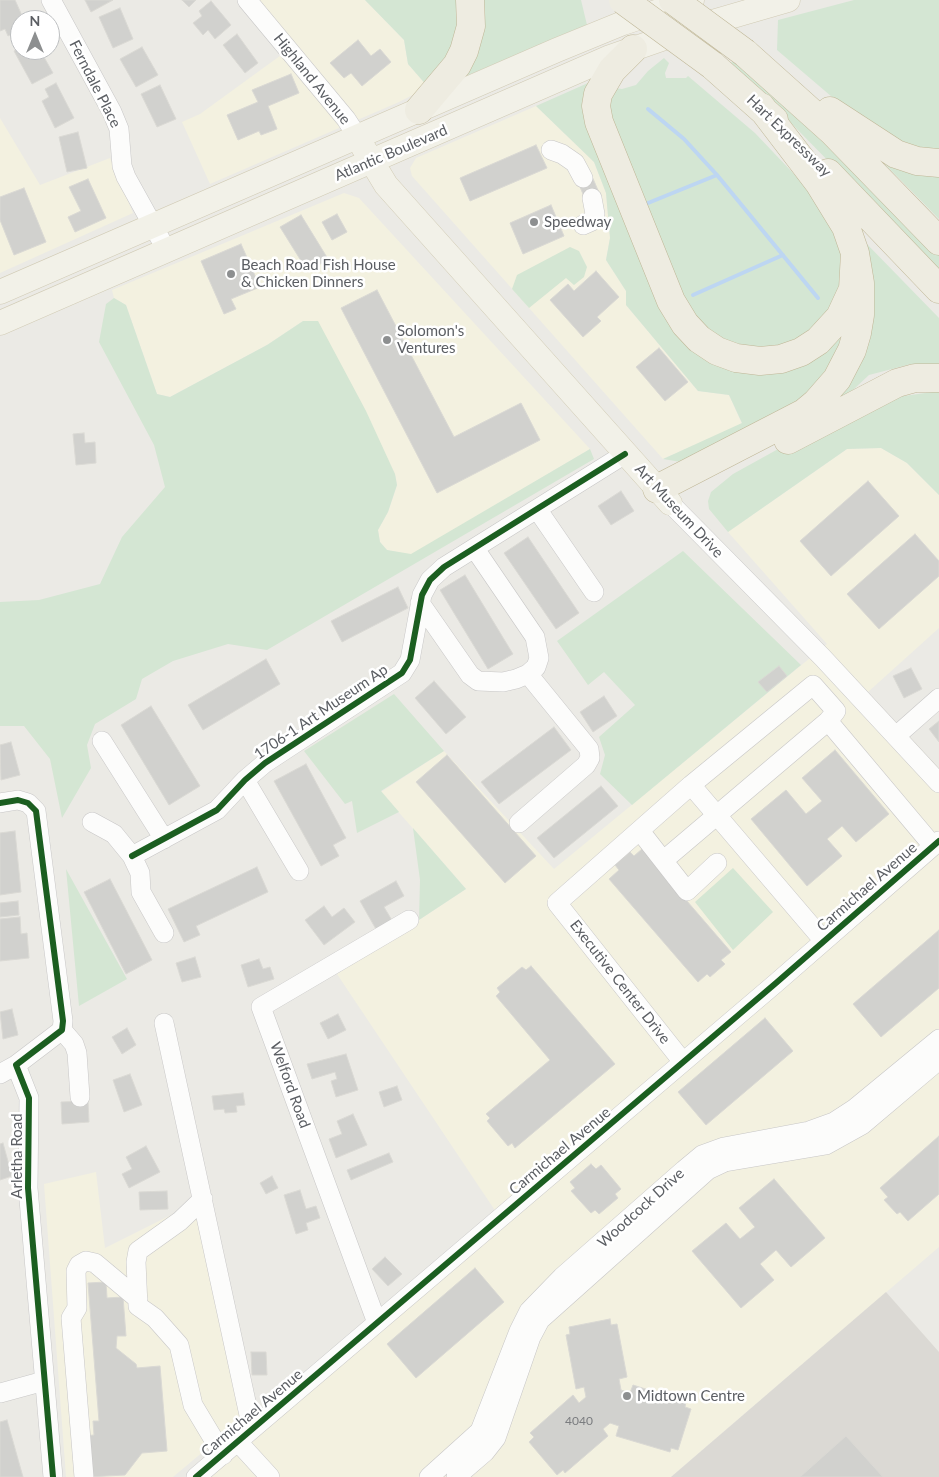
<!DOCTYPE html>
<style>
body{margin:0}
#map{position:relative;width:939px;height:1477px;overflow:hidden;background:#ebeae5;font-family:Lato,sans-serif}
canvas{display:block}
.north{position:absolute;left:10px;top:10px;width:50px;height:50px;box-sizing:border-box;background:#fff;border:1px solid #bdbfc1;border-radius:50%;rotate:0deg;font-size:14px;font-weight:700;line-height:20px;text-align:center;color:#5b5e63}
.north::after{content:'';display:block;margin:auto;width:18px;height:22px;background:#8d8f90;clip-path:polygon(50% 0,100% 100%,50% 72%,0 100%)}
</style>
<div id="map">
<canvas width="939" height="1477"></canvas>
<div class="north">N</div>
</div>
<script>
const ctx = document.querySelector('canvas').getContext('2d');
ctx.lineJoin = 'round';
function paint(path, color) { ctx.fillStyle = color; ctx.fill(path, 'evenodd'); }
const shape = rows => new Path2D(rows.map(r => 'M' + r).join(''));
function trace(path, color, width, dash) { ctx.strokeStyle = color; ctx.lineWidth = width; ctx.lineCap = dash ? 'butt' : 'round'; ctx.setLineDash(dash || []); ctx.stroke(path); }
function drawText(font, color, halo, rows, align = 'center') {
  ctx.font = font + ' Lato,sans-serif'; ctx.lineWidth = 5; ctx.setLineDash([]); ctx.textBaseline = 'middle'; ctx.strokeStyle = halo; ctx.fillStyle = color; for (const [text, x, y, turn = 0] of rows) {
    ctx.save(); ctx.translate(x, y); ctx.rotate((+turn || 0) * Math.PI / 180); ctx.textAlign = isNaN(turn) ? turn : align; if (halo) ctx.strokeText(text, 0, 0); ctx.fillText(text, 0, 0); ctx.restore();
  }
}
paint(shape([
 [258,0,365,0,404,40,408,64,428,87,399,102,210,184,182,122,200,114,295,45],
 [536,106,594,162,606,193,610,238,606,260,626,291,626,305,698,391,729,395,742,424,663,459,412,176,410,168,416,158],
 [0,118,40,185,110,158,133,213,0,273],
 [344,193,359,198,590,449,411,555,387,550,380,542,378,530,388,512,397,485,395,474,303,321,267,345,170,397,157,394,126,305,114,298,112,290],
 [881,448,907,463,939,495,939,628,868,692,939,768,939,1247,671,1477,210,1477,504,1224,337,974,466,889,381,792,444,751,554,869,827,644,728,532,847,449],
 [96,1172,105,1248,199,1201,241,1420,173,1477,66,1477,44,1184]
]), '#f3f1e0');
paint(shape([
 [886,1292,939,1352,939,1477,671,1477]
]), '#dbd9d4');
paint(shape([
 [365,0,463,0,462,38,428,87,408,64,404,40],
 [476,0,581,0,587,25,464,77],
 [854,0,939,0,939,155,918,154,866,126,777,50,778,20],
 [664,58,669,63,665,73,666,78,686,78,688,76,755,133,830,212,849,263,821,330,755,354,693,325,604,107,615,88,622,89,636,85,648,71],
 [734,62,782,96,939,254,939,274,790,122,725,63],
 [588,83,596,83,661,293,738,364,849,329,815,394,681,462,663,459,742,423,729,395,698,391,626,305,626,291,606,260,610,238,606,193,594,162,536,106],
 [869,148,939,168,939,219],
 [863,240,939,318,939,366,911,364,869,375,840,402,826,405,837,392],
 [570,247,579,251,587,267,584,277,574,285,566,278,529,308,512,289,517,275],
 [114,298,126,305,157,394,170,397,267,345,303,321,318,321,366,411,395,474,397,485,388,512,378,530,380,542,387,550,411,554,590,449,594,459,267,650,228,644,173,661,142,679,136,699,95,724,87,745,91,768,62,818,50,759,24,726,0,726,0,602,39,600,100,584,122,537,165,487,154,445,99,342,106,304],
 [939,391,939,495,907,463,881,448,847,449,728,532,709,509,708,501,711,492,733,474,780,448,897,397],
 [683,551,801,665,632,805,600,774,605,755,599,737,635,705,604,672,588,685,557,641],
 [394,694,444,751,381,791,399,812,357,833,352,801,345,804,304,751],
 [413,828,466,889,419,920,420,880],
 [733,868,773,912,733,950,695,902],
 [66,869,127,979,79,1006]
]), '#d4e6d3');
trace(shape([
 [648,109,684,139,717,175,818,298],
 [648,203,717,175],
 [693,295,783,255]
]), '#bdd6f2', 4);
const building = shape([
 [0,0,15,0,24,20,20,20,20,30,8,36,5,29,0,31,0,0],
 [85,0,113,0,91,12,85,0],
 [182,0,196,0,189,7,182,0],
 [211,1,231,25,215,39,208,30,203,35,193,23,202,16,199,11,211,1],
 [120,8,133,39,113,48,99,17,120,8],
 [237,34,258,63,245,73,223,45,237,34],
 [358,40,371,56,380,49,391,62,362,86,351,73,344,78,330,63,358,40],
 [142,47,158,75,136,87,120,59,142,47],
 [20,48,20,50,40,50,53,73,32,84,14,51,20,48],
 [291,74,299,93,268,106,277,129,261,135,259,131,238,140,227,115,258,102,252,90,291,74],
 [56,83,74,118,55,128,42,101,49,97,45,89,56,83],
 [160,85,176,119,157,127,141,94,160,85],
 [78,132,87,168,67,172,59,137,78,132],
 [536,145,547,168,470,201,460,178,536,145],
 [591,174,600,195,586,201,577,180,591,174],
 [88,179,106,218,75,232,68,217,81,211,69,187,88,179],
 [24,188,46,242,14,255,0,220,0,197,24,188],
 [551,205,564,236,523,254,510,223,551,205],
 [337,214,347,232,332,240,322,222,337,214],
 [301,215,328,259,308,272,280,227,301,215],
 [241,244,260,287,231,299,236,309,224,314,201,261,241,244],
 [596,271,619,297,597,317,601,321,583,337,550,300,568,284,574,291,596,271],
 [377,290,454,437,521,403,540,440,437,493,341,308,377,290],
 [659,348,688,382,665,401,636,367,659,348],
 [84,433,85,443,95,442,96,463,76,465,73,434,84,433],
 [868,481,899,516,831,576,800,541,868,481],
 [621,491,634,511,611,525,598,506,621,491],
 [915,534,939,561,939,576,879,629,847,594,915,534],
 [528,537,579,613,556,629,504,553,528,537],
 [465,575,513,654,488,669,440,590,465,575],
 [398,587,408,608,342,642,331,621,398,587],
 [266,659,280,684,203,730,188,705,266,659],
 [779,666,787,676,767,692,758,682,779,666],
 [911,668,922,689,904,698,893,676,911,668],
 [434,681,466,717,446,734,415,698,434,681],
 [604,696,617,716,593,732,580,712,604,696],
 [151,706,200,786,169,805,121,725,151,706],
 [939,721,939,742,929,729,939,721],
 [554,727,571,750,499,804,481,782,554,727],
 [11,742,20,775,1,780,0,745,11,742],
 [835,750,889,814,856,842,842,826,827,839,842,856,807,886,751,819,786,790,806,814,822,801,802,778,835,750],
 [447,755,536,856,505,883,416,782,447,755],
 [306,764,346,838,333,845,339,856,321,866,274,781,306,764],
 [601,786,618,806,554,858,537,838,601,786],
 [15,831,21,892,0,895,0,833,15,831],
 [642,849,731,952,721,960,725,964,710,977,707,974,698,982,609,879,619,870,615,865,630,852,634,856,642,849],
 [257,867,268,892,196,926,200,935,184,942,168,909,257,867],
 [110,879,152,960,126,974,84,892,110,879],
 [396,881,404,896,384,907,393,922,377,931,360,901,396,881],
 [18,901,19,915,0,917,0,903,18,901],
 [324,906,332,917,344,908,355,922,324,945,305,920,324,906],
 [20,917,21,934,27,933,29,958,0,961,0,919,20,917],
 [939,930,939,988,881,1037,853,1004,939,930],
 [195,957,201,977,182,982,176,963,195,957],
 [259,959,263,969,270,967,274,979,248,987,241,965,259,959],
 [531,966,615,1064,515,1148,512,1143,508,1146,487,1121,490,1118,486,1114,550,1060,496,996,500,992,497,988,522,967,526,970,531,966],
 [12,1009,18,1035,3,1039,0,1012,12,1009],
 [338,1014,346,1030,328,1039,320,1023,338,1014],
 [765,1018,793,1051,706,1125,678,1092,765,1018],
 [127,1028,136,1045,122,1054,112,1037,127,1028],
 [346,1054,358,1090,336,1097,331,1081,337,1079,335,1072,312,1079,307,1064,346,1054],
 [130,1074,142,1105,124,1112,113,1080,130,1074],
 [397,1086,402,1100,384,1107,379,1092,397,1086],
 [243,1093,245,1105,236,1106,237,1112,225,1113,224,1109,214,1110,212,1096,243,1093],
 [88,1101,89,1122,62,1124,61,1102,88,1101],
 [353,1114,367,1145,336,1158,329,1139,342,1134,337,1121,353,1114],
 [939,1136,939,1194,908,1221,900,1212,897,1214,884,1200,888,1197,880,1188,939,1136],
 [3,1143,12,1176,0,1180,0,1144,3,1143],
 [146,1146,160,1172,129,1188,122,1174,132,1169,126,1157,146,1146],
 [389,1153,393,1162,351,1180,347,1170,389,1153],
 [591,1164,596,1169,601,1165,621,1189,615,1194,618,1198,599,1214,595,1210,591,1213,571,1191,575,1188,570,1182,591,1164],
 [272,1176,278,1188,266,1194,260,1183,272,1176],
 [774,1179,825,1238,791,1267,776,1250,760,1264,774,1280,741,1308,692,1251,726,1223,740,1239,755,1227,739,1208,774,1179],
 [300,1190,306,1209,316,1206,320,1218,306,1223,308,1230,296,1234,284,1195,300,1190],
 [167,1191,168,1209,140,1210,139,1192,167,1191],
 [385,1257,402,1274,388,1286,372,1269,385,1257],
 [475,1268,504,1302,416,1378,387,1344,475,1268],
 [106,1282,107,1298,123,1297,126,1336,117,1336,116,1348,136,1364,137,1368,160,1366,167,1451,142,1453,125,1475,87,1477,84,1436,94,1435,93,1421,99,1421,88,1283,106,1282],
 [610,1319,611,1325,617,1324,627,1377,619,1379,621,1390,630,1393,633,1385,686,1402,685,1407,691,1409,678,1450,671,1448,670,1452,616,1436,619,1426,610,1423,603,1429,608,1436,565,1473,563,1470,557,1475,529,1442,534,1437,530,1433,573,1395,579,1403,586,1397,584,1387,576,1389,566,1335,570,1334,569,1327,610,1319],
 [251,1352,266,1352,267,1375,252,1375,251,1352],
 [7,1420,23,1477,0,1477,0,1422,7,1420],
 [846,1436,883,1477,800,1477,846,1436]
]);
paint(building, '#d1d1ce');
trace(building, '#dad9d4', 1);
const minor = shape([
 [51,0,112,112,119,129,122,166,126,177,167,251],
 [247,0,346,119,357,136],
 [551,150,562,154,575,163,583,178],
 [583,225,592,221,595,214,592,198],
 [670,503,823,658,939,783],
 [537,509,594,592],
 [420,603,470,675,478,681,503,682,516,679,528,674,536,667,539,658,535,637,475,549],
 [896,736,939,698],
 [102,741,164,839],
 [245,780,299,871],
 [691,785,824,941],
 [0,803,18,800,28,803,36,811,63,1021,62,1030,16,1065,29,1098,28,1188,53,1477],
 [92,822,114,834,132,856,140,873,141,892,164,933],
 [519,823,586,765,590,758,589,749,528,674],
 [640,831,687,891,717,863],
 [132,856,217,810,245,780,265,763,402,673,410,660,422,595,430,580,444,567,625,454],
 [664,860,828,721,933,846],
 [164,1023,252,1429],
 [62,1030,74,1044,77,1053,80,1097],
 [683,1062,557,903,691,785,813,685,836,711,828,721],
 [0,1074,16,1065],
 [203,1199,180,1221,138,1251,136,1262,138,1306,155,1318,179,1345,193,1405,223,1455],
 [377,1323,261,1007,409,920],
 [0,1393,44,1381],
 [238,1442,270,1477],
 [84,1477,71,1318,77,1308,76,1271,79,1265,86,1261,95,1263,138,1299],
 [196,1477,776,983,939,841],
 [429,1477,480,1431,519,1331,529,1311,562,1277,684,1170,702,1155,724,1147,809,1131,834,1122,854,1109,939,1039],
 [456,1477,485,1452,496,1438,531,1337,540,1320,708,1170,725,1162,826,1145,862,1125,939,1060]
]);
const major = shape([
 [363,147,386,185,670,503],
 [0,292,557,50,623,23,692,0],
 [0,323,610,57,702,25,788,0]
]);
const highway = shape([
 [633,49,612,70,598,94,596,106,599,122,671,301,685,324,699,339,717,351,736,358,760,361,781,359,801,352,818,341,840,317,853,289,855,253],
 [745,53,832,131,939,241],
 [712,65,774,120],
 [419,110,457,65,464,51,471,26,470,0],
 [830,111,896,154,917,161,939,163],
 [828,173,939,289],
 [788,440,897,383,915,378,939,378],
 [657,489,804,413,816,403,837,379,852,350,857,333,860,315,860,283,855,253,846,227,819,183,761,107]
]);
trace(minor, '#c7c6c6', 20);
trace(major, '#d1cbb5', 25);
trace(highway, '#bfb696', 29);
trace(minor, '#fcfcfb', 19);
trace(major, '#f2f1e8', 24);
trace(highway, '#eeece1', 28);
const highwayBridge = shape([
 [623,0,712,65],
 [673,0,745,53]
]);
trace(highwayBridge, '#bfb696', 29, []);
trace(highwayBridge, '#eeece1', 28);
trace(shape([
 [0,803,18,800,28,803,36,811,63,1021,62,1030,16,1065,29,1098,28,1188,53,1477],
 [132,856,217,810,245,780,265,763,402,673,410,660,422,595,430,580,444,567,625,454],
 [196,1477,776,983,939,841]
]), '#1b5e20', 6);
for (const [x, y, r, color] of [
 [534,222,5,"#8d8f90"],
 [231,274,5,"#8d8f90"],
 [387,340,5,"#8d8f90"],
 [627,1396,5,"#8d8f90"]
]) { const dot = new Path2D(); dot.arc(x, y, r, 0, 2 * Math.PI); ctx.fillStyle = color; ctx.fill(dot); trace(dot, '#fff', 2); }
drawText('12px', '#7a7c7f', null, [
 ["4040",579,1421]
]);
drawText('15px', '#5b5e63', '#fff', [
 ["Highland Avenue",312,79,51],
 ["Ferndale Place",95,84,63],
 ["Hart Expressway",789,136,44],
 ["Atlantic Boulevard",391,153,-23],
 ["Art Museum Drive",679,511,47],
 ["1706-1 Art Museum Ap",321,712,-34],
 ["Carmichael Avenue",867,887,-41],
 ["Executive Center Drive",620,982,52],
 ["Welford Road",290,1085,70],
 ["Carmichael Avenue",560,1151,-40],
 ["Arletha Road",17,1156,-90],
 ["Woodcock Drive",641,1208,-42],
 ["Carmichael Avenue",252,1413,-40]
]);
drawText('15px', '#5b5e63', '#fff', [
 ["Speedway",544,222],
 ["Beach Road Fish House",241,265],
 ["& Chicken Dinners",241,282],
 ["Solomon's",397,331],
 ["Ventures",397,348],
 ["Midtown Centre",637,1396]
], 'left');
</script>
